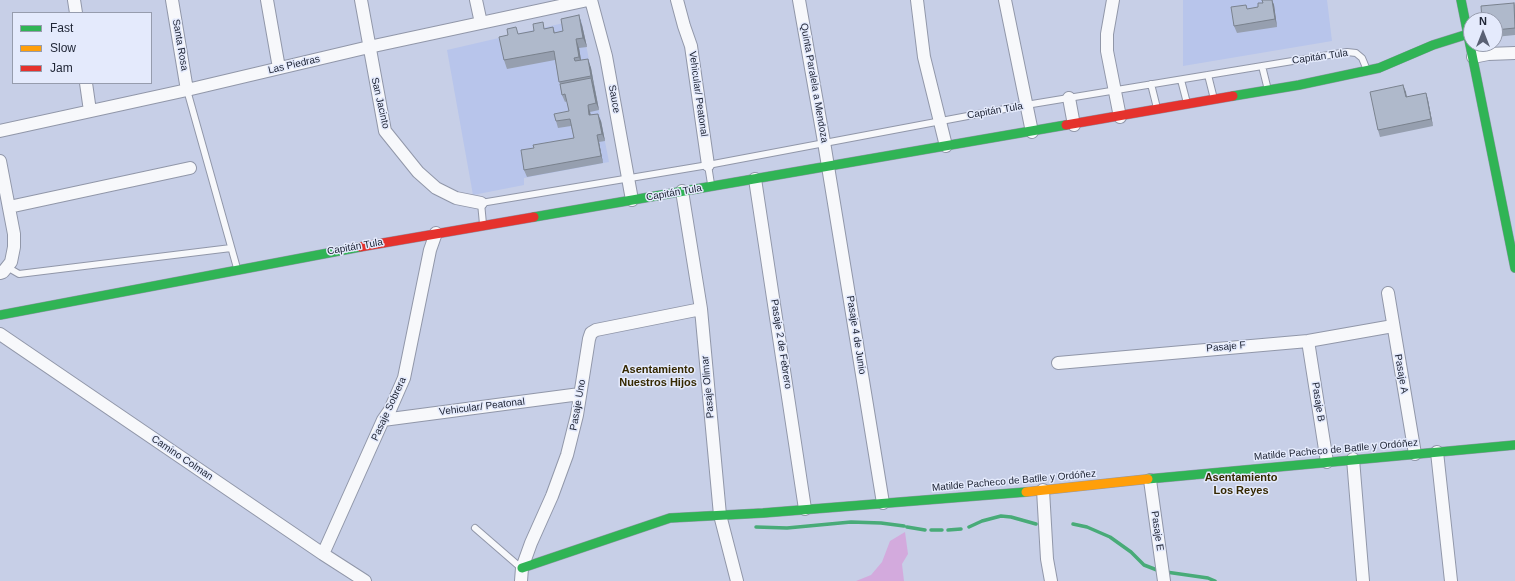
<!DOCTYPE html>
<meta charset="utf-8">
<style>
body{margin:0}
#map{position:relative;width:1515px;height:581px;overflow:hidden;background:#c7cfe7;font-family:Helvetica,sans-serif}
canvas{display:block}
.legend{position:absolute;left:12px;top:12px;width:140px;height:72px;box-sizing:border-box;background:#e4eafc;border:1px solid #969cad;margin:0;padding:5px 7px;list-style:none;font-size:12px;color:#202636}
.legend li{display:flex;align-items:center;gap:8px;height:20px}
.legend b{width:20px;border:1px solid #969cad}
.north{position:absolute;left:1463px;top:12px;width:40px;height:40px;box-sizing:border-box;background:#e4eafc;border:1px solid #969cad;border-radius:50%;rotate:0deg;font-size:11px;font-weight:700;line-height:16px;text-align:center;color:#202636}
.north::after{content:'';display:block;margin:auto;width:14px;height:18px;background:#5a6174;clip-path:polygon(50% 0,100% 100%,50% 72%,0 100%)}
</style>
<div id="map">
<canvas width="1515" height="581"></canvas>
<ul class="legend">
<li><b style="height:5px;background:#30b455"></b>Fast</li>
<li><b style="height:5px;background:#ff9f0a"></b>Slow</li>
<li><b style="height:5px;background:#e5322d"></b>Jam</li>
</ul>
<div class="north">N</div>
</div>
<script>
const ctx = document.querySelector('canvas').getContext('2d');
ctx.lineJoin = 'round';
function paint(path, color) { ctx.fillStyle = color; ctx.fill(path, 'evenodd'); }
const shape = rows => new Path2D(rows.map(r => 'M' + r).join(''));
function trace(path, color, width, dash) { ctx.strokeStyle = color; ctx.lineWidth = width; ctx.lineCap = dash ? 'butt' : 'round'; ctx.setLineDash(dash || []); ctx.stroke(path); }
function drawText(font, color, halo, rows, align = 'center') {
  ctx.font = font + ' Helvetica,sans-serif'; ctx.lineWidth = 3; ctx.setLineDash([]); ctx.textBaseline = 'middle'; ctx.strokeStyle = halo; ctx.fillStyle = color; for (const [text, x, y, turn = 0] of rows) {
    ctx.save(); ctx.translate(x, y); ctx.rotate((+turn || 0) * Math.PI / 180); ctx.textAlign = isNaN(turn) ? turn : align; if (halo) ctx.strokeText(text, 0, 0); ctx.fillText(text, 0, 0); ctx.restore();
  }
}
paint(shape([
 [1183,0,1327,0,1332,41,1183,66],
 [581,19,609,162,524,178,524,185,473,195,447,50]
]), '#b8c5eb');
paint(shape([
 [905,532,908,554,902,564,904,581,856,581,871,575,882,562,890,541]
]), '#d3aadd');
trace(shape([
 [1073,524,1087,527,1110,537,1131,552,1144,565,1157,570],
 [756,527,787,528,851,522,881,523,904,526],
 [907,527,925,530],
 [969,527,982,521,1001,516,1011,517,1036,524],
 [931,530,942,530],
 [948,530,961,529],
 [1166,572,1208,578,1215,581]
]), '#48ab78', 3.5);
const lane = shape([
 [1262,66,1268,90],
 [1208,75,1214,99],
 [1181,80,1187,103],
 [1151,84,1157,108],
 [187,90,237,268],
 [711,184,708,165,1026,105,1347,52,1356,53,1362,58,1367,70],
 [483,224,481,203,708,165],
 [7,267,19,274,231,248],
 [475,528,520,567]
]);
const street = shape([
 [74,0,76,13],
 [172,0,187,90],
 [267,0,279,68],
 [361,0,385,131,418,172,436,188,456,198,481,203],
 [476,0,481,23],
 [591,0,606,56,632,200],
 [677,0,684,26,691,46,708,165],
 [799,0,824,142,883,503],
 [917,0,924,57,946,146],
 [1005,0,1032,132],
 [1113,0,1107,34,1107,51,1120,117],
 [1473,57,1488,54,1515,53],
 [86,83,90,111],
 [1069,98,1074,125],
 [0,131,187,90,369,47,588,0],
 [0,161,14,234,14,247,11,262,3,272,0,273],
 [755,179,805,509],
 [682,191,701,309,720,515,737,581],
 [9,207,190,168],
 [1388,293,1415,454],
 [0,334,323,554,365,581],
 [1308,341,1327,462],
 [1058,363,1308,341,1393,326],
 [383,420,580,394],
 [1437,452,1451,581],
 [1353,459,1363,581],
 [1150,480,1164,581],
 [1043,490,1047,559,1051,581],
 [323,554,383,420,390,410,404,378,430,250,436,233],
 [521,581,522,568,531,543,552,496,567,455,577,415,589,339,591,333,596,330,701,309]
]);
const fast = shape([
 [1461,0,1515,268],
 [1233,96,1299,85,1379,68,1433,45,1468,34],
 [534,217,1066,125],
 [0,315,360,247],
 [1148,479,1515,445],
 [522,568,670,518,763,513,1026,492]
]);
const slow = shape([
 [1026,492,1148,479]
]);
const jam = shape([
 [1066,125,1233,96],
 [360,247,534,217]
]);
trace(lane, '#9197a9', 8);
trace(street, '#9197a9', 14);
trace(fast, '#9197a9', 10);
trace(slow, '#9197a9', 10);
trace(jam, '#9197a9', 10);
trace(lane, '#f7f8fb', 6);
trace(street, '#f7f8fb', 12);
trace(fast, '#30b455', 9);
trace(slow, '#ff9f0a', 9);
trace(jam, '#e5322d', 9);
paint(shape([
 [1262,0,1272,0,1274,5,1277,27,1237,33,1234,26,1248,9,1258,7,1263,3],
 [1514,3,1515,5,1515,35,1495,37,1495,20],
 [582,25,587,47,579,48,581,60,588,59,591,68,599,110,590,112,591,115,601,121,605,141,599,142,603,163,527,177,524,170,534,148,574,138,571,126,558,128,556,121,569,111,567,101,565,102,562,95,555,60,507,69,504,60,545,29,553,27,555,33,563,31],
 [1403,85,1407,97,1426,93,1428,100,1433,126,1380,137,1378,130]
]), '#969faf');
paint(shape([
 [1272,0,1274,5,1277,27,1275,19],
 [579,15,582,25,587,47,583,38],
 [576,39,579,48,582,66,579,57],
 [588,59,591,68,594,85,591,76],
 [591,78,594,85,599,110,596,103],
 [1403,85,1406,92,1408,104,1406,97],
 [1426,93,1428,100,1433,126,1431,119],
 [588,105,590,112,592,122,589,115],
 [598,114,601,121,605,141,602,134],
 [597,135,599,142,603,163,601,156]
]), '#7a828e');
const building = shape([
 [1262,0,1272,0,1275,19,1234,26,1231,7,1246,5,1247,9,1258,7,1258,3,1263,3,1262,0],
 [1514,3,1515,28,1495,30,1495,20,1482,20,1481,6,1514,3],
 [579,15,583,38,576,39,579,57,574,58,575,61,588,59,591,76,559,82,554,51,504,60,499,37,508,35,507,29,516,27,518,34,534,31,533,24,543,22,544,29,553,27,554,33,563,31,561,19,579,15],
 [591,78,596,103,588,105,589,115,598,114,602,134,597,135,601,156,524,170,521,150,534,148,533,145,574,138,570,119,556,121,554,114,569,111,565,94,562,95,560,84,591,78],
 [1403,85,1406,97,1426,93,1431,119,1378,130,1370,92,1403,85]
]);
paint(building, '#afb9cb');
trace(building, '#7a828e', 1);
drawText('10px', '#202636', '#e4eafc', [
 ["Santa Rosa",180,45,80],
 ["Capitán Tula",1320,57,-8],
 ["Las Piedras",294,65,-13],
 ["Quinta Paralela a Mendoza",814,83,80],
 ["Vehicular/ Peatonal",698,94,82],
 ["Sauce",614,99,80],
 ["San Jacinto",380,103,77],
 ["Capitán Tula",995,111,-10],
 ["Capitán Tula",674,193,-10],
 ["Capitán Tula",355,247,-10],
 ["Pasaje 4 de Junio",856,335,81],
 ["Pasaje 2 de Febrero",781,344,81],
 ["Pasaje F",1226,347,-5],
 ["Pasaje A",1401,374,80],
 ["Pasaje Olimar",708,387,-95],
 ["Pasaje B",1318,402,81],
 ["Pasaje Uno",578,405,-80],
 ["Vehicular/ Peatonal",482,407,-7],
 ["Pasaje Sobrera",389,409,-65],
 ["Matilde Pacheco de Batlle y Ordóñez",1336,450,-5],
 ["Camino Colman",182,458,34],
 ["Matilde Pacheco de Batlle y Ordóñez",1014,481,-5],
 ["Pasaje E",1157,531,82]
]);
drawText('bold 11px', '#352800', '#e4eafc', [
 ["Asentamiento",658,370],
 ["Nuestros Hijos",658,383],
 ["Asentamiento",1241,478],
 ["Los Reyes",1241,491]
]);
</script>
